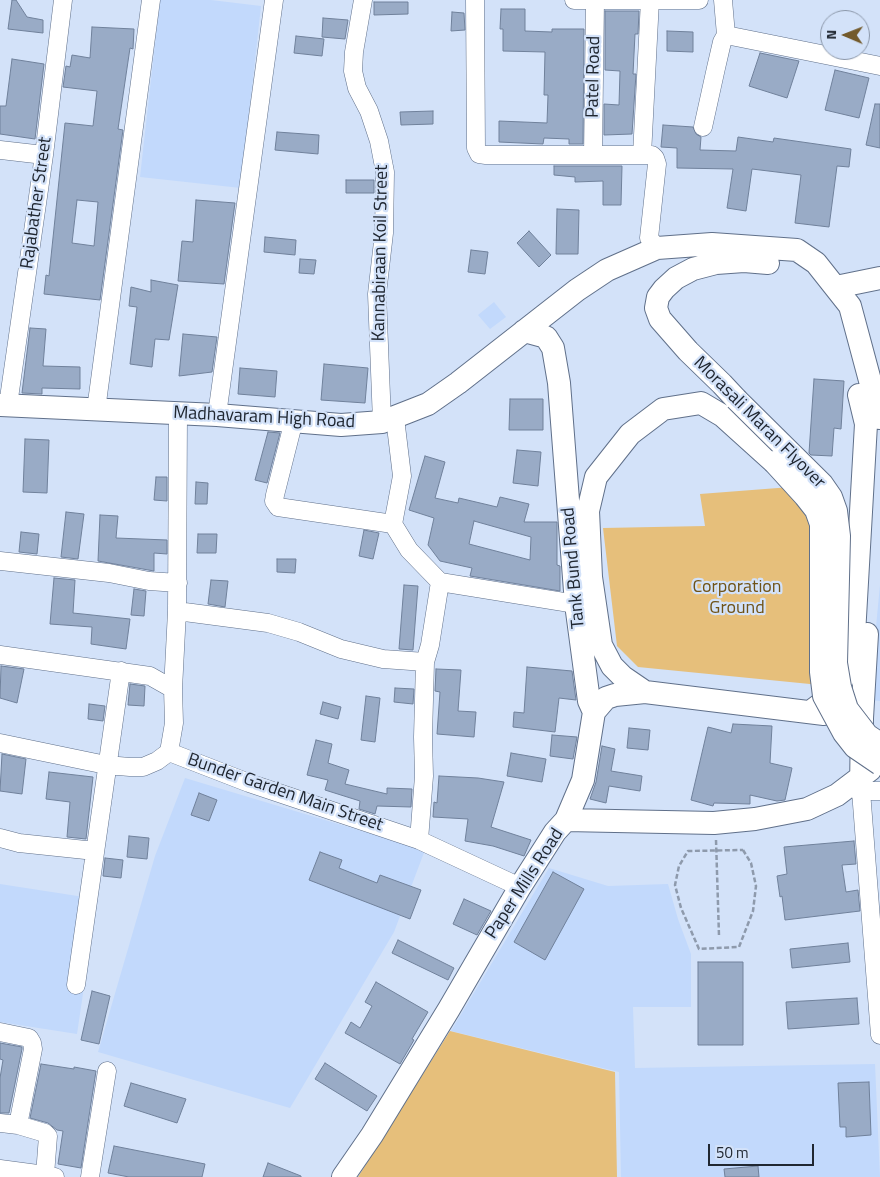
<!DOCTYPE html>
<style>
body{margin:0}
#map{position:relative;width:880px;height:1177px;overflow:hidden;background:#d3e2f9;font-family:"Titillium Web",sans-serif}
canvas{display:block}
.north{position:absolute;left:820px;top:10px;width:50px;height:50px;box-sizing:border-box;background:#d3e2f9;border:1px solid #8b97a9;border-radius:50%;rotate:271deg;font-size:14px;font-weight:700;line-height:20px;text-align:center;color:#202731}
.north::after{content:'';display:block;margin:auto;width:18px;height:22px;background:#735a2b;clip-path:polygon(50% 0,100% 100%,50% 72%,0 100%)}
.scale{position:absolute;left:708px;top:1144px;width:106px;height:22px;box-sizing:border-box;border:2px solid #202731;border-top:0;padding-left:6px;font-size:15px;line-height:18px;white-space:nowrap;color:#202731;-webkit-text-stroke:4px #d3e2f9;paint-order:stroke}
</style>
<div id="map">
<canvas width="880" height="1177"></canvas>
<div class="north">N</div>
<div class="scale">50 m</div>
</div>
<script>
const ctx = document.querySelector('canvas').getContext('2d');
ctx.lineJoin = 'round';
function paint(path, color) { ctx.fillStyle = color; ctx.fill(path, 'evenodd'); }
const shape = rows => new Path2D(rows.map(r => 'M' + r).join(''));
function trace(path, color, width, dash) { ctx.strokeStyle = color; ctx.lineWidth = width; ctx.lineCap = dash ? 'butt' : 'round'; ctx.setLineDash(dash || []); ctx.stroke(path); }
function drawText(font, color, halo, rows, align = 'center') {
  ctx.font = font + ' "Titillium Web",sans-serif'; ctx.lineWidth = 4.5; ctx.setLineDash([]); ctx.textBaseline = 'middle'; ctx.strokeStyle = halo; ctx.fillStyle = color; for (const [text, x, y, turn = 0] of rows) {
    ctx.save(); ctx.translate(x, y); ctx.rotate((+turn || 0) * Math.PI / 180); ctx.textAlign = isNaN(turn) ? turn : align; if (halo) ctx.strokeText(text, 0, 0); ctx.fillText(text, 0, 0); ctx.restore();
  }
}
paint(shape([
 [160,0,211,0,261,6,241,188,140,177],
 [494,302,506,317,490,329,478,315],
 [880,585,880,701,869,700],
 [185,778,425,850,394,932,290,1108,98,1052,155,856],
 [549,868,608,886,668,884,678,919,691,954,691,1007,633,1007,635,1068,875,1064,880,1177,621,1177,619,1072,451,1031],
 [0,884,97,899,77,1034,0,1022]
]), '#c2d9fc');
paint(shape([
 [791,487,811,522,820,685,638,667,617,646,603,528,705,526,700,494],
 [450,1031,615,1072,617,1177,358,1177]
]), '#e6bf7b');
const building = shape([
 [12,0,16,0,27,17,43,20,43,33,8,29,12,0],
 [374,2,408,2,408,14,374,15,374,2],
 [501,9,525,9,525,31,552,32,552,29,584,29,583,144,569,144,569,139,544,138,543,144,499,142,499,121,547,123,548,95,544,95,545,52,503,51,503,29,500,29,501,9],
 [605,11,639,11,638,34,635,34,633,74,636,74,632,134,604,135,604,104,619,105,620,71,605,70,605,11],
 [452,12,464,13,465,30,451,31,452,12],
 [323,18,348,20,345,39,322,37,323,18],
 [92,27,134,29,133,49,130,48,118,129,123,130,100,300,44,294,46,275,49,276,65,123,93,126,97,91,63,87,66,66,70,67,72,55,90,58,92,27],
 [77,200,98,202,94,246,72,243,77,200],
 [667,31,693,32,693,52,667,51,667,31],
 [296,36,324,39,322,56,294,53,296,36],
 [760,53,799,61,787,98,749,86,760,53],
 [12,59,44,64,35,139,0,134,0,106,6,106,12,59],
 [835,70,869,78,859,118,825,110,835,70],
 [875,104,880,104,880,148,866,145,875,104],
 [433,111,433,124,401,125,400,112,433,111],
 [663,125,693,127,696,134,701,137,700,150,736,151,738,137,773,142,774,138,851,149,849,167,837,166,829,227,795,223,801,175,752,169,746,211,727,208,733,169,677,168,677,148,661,147,663,125],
 [277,132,319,135,318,154,275,150,277,132],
 [554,166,622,166,621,205,603,205,603,181,575,182,575,177,554,175,554,166],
 [346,180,374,180,374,193,346,193,346,180],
 [196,200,235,203,224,284,178,281,182,241,193,242,196,200],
 [557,209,579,210,578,254,556,254,557,209],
 [529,231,551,255,539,267,517,243,529,231],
 [265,237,296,240,295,255,264,252,265,237],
 [471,250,488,252,485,274,468,272,471,250],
 [300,259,316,260,314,274,299,273,300,259],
 [151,280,178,285,169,340,155,339,152,367,130,364,137,307,129,306,131,287,151,292,151,280],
 [30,328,46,329,43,366,80,367,80,389,42,388,42,394,22,393,30,328],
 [183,334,217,337,212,372,179,376,183,334],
 [324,364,368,368,365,403,321,400,324,364],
 [240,368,277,371,275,397,238,394,240,368],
 [814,379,844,381,841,429,834,428,832,456,811,455,809,453,814,379],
 [510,399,543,399,543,430,509,430,510,399],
 [268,432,280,433,267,483,255,480,268,432],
 [25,439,49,440,47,493,23,492,25,439],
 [517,450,541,452,538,486,513,483,517,450],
 [425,456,445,462,435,498,458,503,459,498,497,507,500,497,529,504,524,522,557,522,557,565,560,566,560,591,470,576,472,568,440,561,428,545,434,518,409,510,425,456],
 [474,521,531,537,530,560,469,544,474,521],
 [156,477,167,477,167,501,154,500,156,477],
 [196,482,208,483,207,504,195,504,196,482],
 [66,512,84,514,78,559,61,557,66,512],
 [100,515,118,516,116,538,167,540,167,554,154,553,154,571,98,561,100,515],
 [364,530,379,533,373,559,359,556,364,530],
 [21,532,39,534,37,554,19,552,21,532],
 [198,534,217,534,216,553,197,553,198,534],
 [277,559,296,559,295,573,277,572,277,559],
 [54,578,75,580,73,613,130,619,126,649,91,644,92,627,50,624,54,578],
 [211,580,228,581,225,607,208,604,211,580],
 [404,585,418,586,413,650,399,649,404,585],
 [134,589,146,591,144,616,131,615,134,589],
 [1,666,24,669,17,703,0,698,1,666],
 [527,667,572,671,576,700,559,698,555,732,513,727,514,712,524,713,527,667],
 [436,669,461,670,458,711,476,712,474,737,437,734,440,692,435,691,436,669],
 [130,684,145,686,144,706,128,705,130,684],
 [395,688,414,689,413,704,394,702,395,688],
 [366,696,380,698,375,742,361,740,366,696],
 [323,702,341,707,338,719,320,714,323,702],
 [89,704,105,706,103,721,88,719,89,704],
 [733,724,772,726,770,763,792,768,785,800,777,801,750,795,750,804,714,803,713,806,691,800,708,727,731,733,733,724],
 [629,728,650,730,648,750,627,748,629,728],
 [552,735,577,737,573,759,550,756,552,735],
 [316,740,332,744,328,763,349,770,345,784,387,794,387,788,412,789,411,807,377,806,375,814,359,809,360,801,325,790,328,780,307,775,316,740],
 [602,746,615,749,611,771,642,776,640,791,609,786,606,803,590,799,596,782,602,746],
 [511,753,546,759,542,782,507,776,511,753],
 [2,754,26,759,22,794,0,791,2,754],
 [49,772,93,777,86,839,67,837,70,802,46,799,49,772],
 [439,776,478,778,504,782,491,827,531,840,524,856,493,846,465,841,468,819,433,817,434,802,437,803,439,776],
 [199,793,217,800,209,821,191,815,199,793],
 [129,836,149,838,147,859,127,857,129,836],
 [854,841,856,864,842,865,846,892,858,890,860,911,785,920,782,896,780,897,777,876,787,874,784,847,854,841],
 [320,852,342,860,339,868,377,883,380,875,421,890,410,919,309,880,320,852],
 [105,858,123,860,121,878,103,876,105,858],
 [553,872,584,889,545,960,514,942,553,872],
 [464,899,491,911,477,935,453,924,464,899],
 [398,940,454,968,448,980,392,953,398,940],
 [848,943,850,962,792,968,790,949,848,943],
 [698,962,743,962,743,1045,698,1045,698,962],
 [376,982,428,1012,412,1039,414,1040,400,1064,345,1033,351,1022,360,1028,372,1006,365,1002,376,982],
 [92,991,110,996,99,1044,81,1040,92,991],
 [857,998,859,1024,788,1029,786,1002,857,998],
 [0,1043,22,1047,22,1049,9,1113,0,1113,0,1078,3,1060,0,1059,0,1043],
 [325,1063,377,1096,367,1111,315,1079,325,1063],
 [41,1064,74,1069,74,1067,96,1071,81,1168,58,1164,63,1131,57,1130,48,1123,30,1118,41,1064],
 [869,1082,871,1135,846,1137,846,1127,840,1127,838,1083,869,1082],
 [131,1083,186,1099,177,1123,124,1106,131,1083],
 [114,1146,205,1164,202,1177,129,1177,108,1173,114,1146],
 [268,1163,301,1176,301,1177,263,1177,268,1163],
 [758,1166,759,1177,725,1177,724,1169,758,1166]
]);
paint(building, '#99abc6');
trace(building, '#70819b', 1);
const minor = shape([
 [363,0,354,52,353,71,357,88,369,111,379,141,385,172,384,233,377,294,382,422],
 [475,0,476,148,479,154,486,155,652,155,655,158,657,164,649,238,657,248],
 [574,0,699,0],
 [723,0,726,35],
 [726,35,880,66],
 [703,127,716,68,722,42,726,35],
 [0,150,44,155],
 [593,155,595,0],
 [642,155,650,0],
 [8,405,44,155,63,0],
 [96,410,151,0],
 [178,413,177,611,173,689,174,723,169,752,249,783,419,840,520,887],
 [217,415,274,0],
 [395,418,402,476,393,524,409,550,440,582,576,604],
 [294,420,275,495,274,501,278,507,393,524],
 [0,561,109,573,149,581,178,583],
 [177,611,268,623,299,632,341,649,383,659,425,662],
 [0,655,150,676,173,689],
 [0,743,106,765,130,767,143,767,157,761,169,752],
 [880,791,861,791,880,1035],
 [0,838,19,843,95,851],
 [419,840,424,776,423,737,425,662,430,645,440,582],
 [76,985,121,671],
 [0,1032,29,1038,32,1043,33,1049,18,1125],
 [0,1123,18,1125,45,1133,48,1136,45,1175,55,1177],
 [0,1169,45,1175],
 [90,1177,107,1071]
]);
const major = shape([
 [836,287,880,278],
 [736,399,722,384,688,351,660,319,656,308,658,297,664,289,676,278,693,269,716,263,744,261,768,263],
 [0,405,217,415,341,425,382,422,428,404,458,383,577,290,607,270,657,248,712,244,797,250,816,263,850,306,880,418],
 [645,692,623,677,612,666,601,645,591,577,588,511,596,477,630,434,663,409,701,403,723,416,774,462],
 [594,712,606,698,615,695,645,692,824,714],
 [810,712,830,697,842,681,853,652,866,424,859,395],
 [861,791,862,718,867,634],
 [566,820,714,823,755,819,807,809,837,795,870,770],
 [343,1177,372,1135,449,1009,520,887,555,832,566,820,583,780,594,712,589,701,576,604,559,383,553,348,546,337,524,331]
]);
trace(minor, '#60708a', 19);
trace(major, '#60708a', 24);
trace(shape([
 [716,840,719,936],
 [743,850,751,863,756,886,753,911,739,947,699,949,681,908,675,885,679,866,688,851,743,850]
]), '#8e9aac', 2.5, [5, 2.5]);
trace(minor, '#fff', 18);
trace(major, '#fff', 22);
const majorBridge = shape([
 [736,399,822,484,831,497,836,511,839,536,836,663,840,687,847,709,867,735,880,744],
 [774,462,805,496,816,510,821,524,821,672,824,696,844,733,855,747,880,764]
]);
trace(majorBridge, '#60708a', 24, []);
trace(majorBridge, '#fff', 22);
drawText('18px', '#202731', '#d3e2f9', [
 ["Patel Road",594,77,-89],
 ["Rajabather Street",37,203,-82],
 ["Kannabiraan Koil Street",381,253,-89],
 ["Madhavaram High Road",264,418,3],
 ["Morasali Maran Flyover",759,423,45],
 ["Tank Bund Road",574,568,-95],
 ["Bunder Garden Main Street",285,793,19],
 ["Paper Mills Road",525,884,-57]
]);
drawText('18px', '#6f5216', '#d3e2f9', [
 ["Corporation",737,588],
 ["Ground",737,609]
]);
</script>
